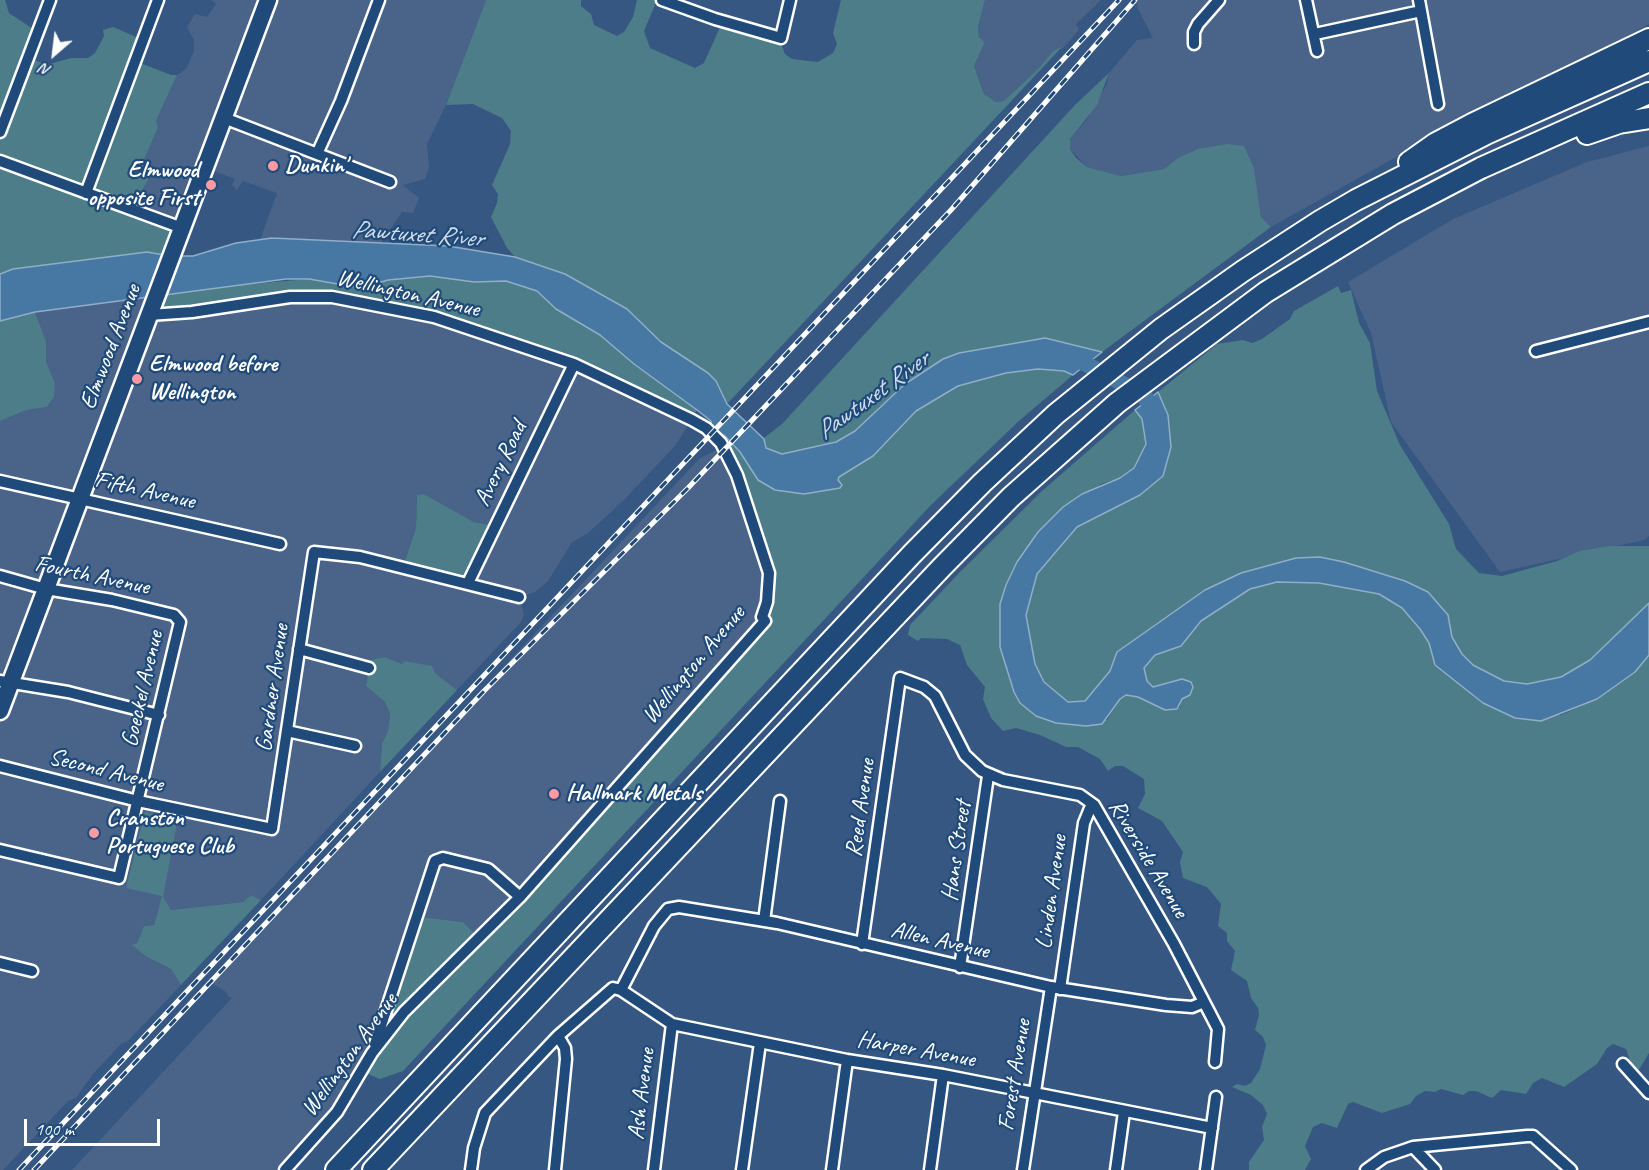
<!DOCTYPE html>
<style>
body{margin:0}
#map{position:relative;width:1649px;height:1170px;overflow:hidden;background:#365782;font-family:Caveat,sans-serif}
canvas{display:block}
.north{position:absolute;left:24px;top:24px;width:60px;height:60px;-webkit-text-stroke:4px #1f4a7a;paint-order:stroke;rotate:208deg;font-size:16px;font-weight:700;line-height:24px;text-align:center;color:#fff}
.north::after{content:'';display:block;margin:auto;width:21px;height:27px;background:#fff;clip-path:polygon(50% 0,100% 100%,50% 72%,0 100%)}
.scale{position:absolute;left:24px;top:1119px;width:136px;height:27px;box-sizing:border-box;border:3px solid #fff;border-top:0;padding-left:8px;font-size:18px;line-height:21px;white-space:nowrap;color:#fff;-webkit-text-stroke:4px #1f4a7a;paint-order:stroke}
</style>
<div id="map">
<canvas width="1649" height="1170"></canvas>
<div class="north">N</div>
<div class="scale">100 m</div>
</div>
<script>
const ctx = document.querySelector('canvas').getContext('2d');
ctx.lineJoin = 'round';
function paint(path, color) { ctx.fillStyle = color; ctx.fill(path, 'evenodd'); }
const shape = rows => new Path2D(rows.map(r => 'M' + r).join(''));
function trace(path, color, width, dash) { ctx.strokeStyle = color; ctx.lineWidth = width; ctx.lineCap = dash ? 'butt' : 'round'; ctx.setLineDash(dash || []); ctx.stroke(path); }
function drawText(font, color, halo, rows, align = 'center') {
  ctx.font = font + ' Caveat,sans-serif'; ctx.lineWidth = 4.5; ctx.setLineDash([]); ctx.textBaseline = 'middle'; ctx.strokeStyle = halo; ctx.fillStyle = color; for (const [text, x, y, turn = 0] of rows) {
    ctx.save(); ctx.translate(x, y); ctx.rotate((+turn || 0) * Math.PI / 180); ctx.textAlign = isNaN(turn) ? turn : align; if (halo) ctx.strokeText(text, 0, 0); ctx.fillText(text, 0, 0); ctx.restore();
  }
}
paint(shape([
 [211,0,486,0,446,105,427,144,429,167,425,179,403,185,419,198,413,213,402,212,381,243,260,240,277,193,243,181,237,190,232,185,235,179,206,168,184,224,133,206,155,168,144,160,158,127,156,121,177,75,186,69,194,51,194,40,187,27,195,14,207,17,216,4],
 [985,0,1101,0,1076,24,1079,30,1063,48,1053,51,1040,67,1004,101,996,102,984,94,974,66,985,42,979,37,978,27],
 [1138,0,1649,0,1649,24,1585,61,1457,123,1271,227,1261,217,1254,168,1178,158,1164,169,1121,176,1087,167,1070,149,1070,139,1087,119,1107,84,1109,73,1137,40,1153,38,1137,7],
 [1649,146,1649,536,1644,540,1500,572,1391,422,1371,333,1348,282,1453,219,1587,162],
 [155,296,297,297,434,318,521,345,690,422,675,446,623,501,587,534,572,542,548,581,535,592,520,597,524,615,521,622,457,690,435,673,405,661,402,664,385,657,370,660,369,679,377,695,385,702,390,714,388,731,382,745,380,772,261,900,251,895,243,902,171,910,162,896,154,925,144,926,137,943,133,945,147,957,171,969,181,985,128,1041,121,1044,92,1075,76,1098,68,1101,3,1170,0,1170,0,421,27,410,47,407,54,397,46,362,46,341,35,312],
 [424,494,474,522,491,525,404,564,416,528,417,495],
 [722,447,767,572,762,618,479,938,463,922,421,917,382,1033,336,1112,281,1170,72,1170,230,1000,232,997,229,997,226,992,208,981,700,458]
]), '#4a6389');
paint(shape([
 [0,0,5,0,9,13,36,31,28,57,46,65,71,58,88,58,95,53,104,36,103,30,113,27,141,39,135,61,171,75,177,75,156,121,158,127,144,160,155,168,133,206,182,227,170,256,147,252,13,269,0,274],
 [486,0,581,0,581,6,591,14,594,25,617,36,624,32,633,17,637,0,657,0,644,31,650,48,695,68,704,63,721,25,778,36,785,54,792,59,818,62,833,53,837,44,833,33,841,0,985,0,978,27,979,37,985,42,974,66,984,94,996,102,1004,101,1040,67,1053,51,1062,47,727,404,716,381,708,373,661,342,627,309,565,274,515,257,507,248,491,217,497,203,498,194,492,185,510,144,511,131,502,118,473,104,446,105],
 [1109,73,1097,105,1070,139,1070,149,1076,158,1087,167,1121,176,1164,169,1178,158,1198,149,1227,144,1244,146,1254,168,1261,217,1271,227,1102,352,1045,338,959,353,905,384,855,431,836,442,782,454,766,448,764,438,782,424,1075,105],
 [430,276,474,282,506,281,537,291,556,309,600,335,634,364,697,410,692,418,620,384,476,330,328,297,191,313,151,308,160,295,204,288,309,279,361,288,388,280],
 [1338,286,1341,293,1351,290,1359,323,1370,343,1377,391,1400,445,1449,524,1456,549,1479,573,1502,576,1557,561,1580,551,1610,546,1649,546,1649,603,1590,660,1561,677,1527,684,1504,681,1473,665,1462,654,1452,637,1448,615,1405,581,1320,557,1180,610,1117,652,1110,671,1085,701,1068,702,1057,695,1044,682,1035,664,1027,629,1026,615,1037,574,1077,527,1140,495,1163,476,1171,447,1168,415,1158,392,1217,344,1243,340,1252,343,1262,339,1290,319,1294,311],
 [35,312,46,341,46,362,55,383,54,397,47,407,27,410,0,421,0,321],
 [1038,369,1064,371,1073,375,1020,420,931,505,403,1071,380,1079,363,1072,421,917,463,922,479,938,762,618,767,572,723,445,729,442,740,452,758,480,838,480,838,477,873,456,916,411,958,386,1006,373],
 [1135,410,1142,419,1146,444,1134,468,1120,478,1101,484,1017,562,1006,585,1000,604,1014,692,1020,703,1107,720,1120,699,1126,695,1138,697,1165,710,1180,707,1182,679,1153,687,1147,681,1144,668,1155,655,1181,646,1201,621,1250,589,1277,582,1319,583,1379,594,1402,608,1420,629,1429,643,1435,665,1450,675,1561,715,1597,699,1626,679,1649,655,1649,1053,1637,1073,1633,1069,1626,1049,1613,1044,1607,1048,1597,1064,1564,1087,1542,1078,1533,1083,1526,1094,1501,1090,1492,1098,1476,1091,1469,1091,1463,1095,1441,1089,1435,1092,1425,1091,1416,1096,1410,1104,1382,1113,1353,1102,1348,1104,1337,1128,1322,1123,1313,1127,1305,1146,1311,1159,1305,1170,1249,1170,1249,1162,1264,1140,1262,1127,1267,1114,1263,1105,1251,1095,1232,1087,1237,1084,1245,1086,1251,1083,1260,1069,1266,1045,1263,1037,1255,1030,1259,1015,1258,1008,1251,998,1247,981,1231,970,1235,951,1227,941,1227,933,1218,926,1221,904,1207,887,1183,878,1180,862,1183,852,1162,821,1138,808,1145,794,1144,779,1123,766,1115,766,1108,771,1100,759,1078,747,1066,747,1040,735,1016,728,1003,731,991,718,983,699,985,687,967,665,960,645,947,639,921,638,918,641,908,635,910,625,960,572,1042,491],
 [424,494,474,522,491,525,468,583,404,564,416,528,417,495],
 [385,657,402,664,404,661,432,666,435,673,457,690,380,772,382,744,388,731,390,714,385,702,366,686,370,660],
 [145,812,178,818,163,897,171,910,243,902,251,895,261,900,181,985,171,969,147,957,132,945,137,943,144,926,154,925,162,896,126,888]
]), '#4c7d88');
const water = shape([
 [272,238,448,246,515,257,565,274,627,309,661,342,708,373,716,381,727,404,764,439,766,448,782,454,836,442,855,431,905,384,943,359,959,353,1045,338,1102,352,1073,375,1064,371,1038,369,1006,373,958,386,916,411,873,456,839,477,838,480,842,485,840,488,804,494,775,490,758,480,740,452,725,436,711,429,711,421,697,410,634,364,600,335,556,309,537,291,506,281,474,282,430,276,388,280,361,288,309,279,286,279,35,312,0,321,0,274,13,269,147,252,170,256,193,256,236,243,272,238],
 [1158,392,1168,415,1171,447,1163,476,1140,495,1077,527,1037,574,1026,615,1035,664,1044,682,1068,702,1085,701,1110,671,1117,652,1205,590,1241,573,1296,558,1320,557,1344,562,1405,581,1428,592,1448,615,1452,637,1462,654,1473,665,1504,681,1527,684,1561,677,1590,660,1649,603,1649,655,1635,672,1597,699,1541,721,1515,718,1483,703,1435,665,1429,643,1420,629,1402,608,1379,594,1319,583,1277,582,1250,589,1201,621,1181,646,1155,655,1144,668,1147,681,1153,687,1182,679,1191,682,1193,687,1190,695,1182,699,1177,709,1165,710,1138,697,1126,695,1120,699,1102,724,1086,726,1056,723,1036,716,1020,703,1014,692,1000,647,1000,604,1006,585,1017,562,1038,532,1063,507,1082,494,1120,478,1134,468,1146,444,1142,419,1135,410,1158,392]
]);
paint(water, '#4678a3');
trace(water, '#90aec8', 1.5);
trace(shape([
 [1069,355,1144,395,1157,418]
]), '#4678a3', 16);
const minor = shape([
 [662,0,715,19,781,38,790,0],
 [1306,0,1317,51],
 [1419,0,1438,104],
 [1315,34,1421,11],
 [1194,44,1194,32,1198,24,1219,0],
 [224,118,390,182],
 [0,132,50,0],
 [317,154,341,101,379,0],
 [0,161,182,228],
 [86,193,158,0],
 [149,315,192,312,290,297,332,297,434,317,574,364,692,420,706,428,721,443,737,475,769,573,767,602,762,617,765,621,520,897,404,1012,372,1053,337,1112,285,1170],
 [1536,351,1649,322],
 [0,481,280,544],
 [0,576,46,589,112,600,174,615,180,622,119,878,0,850],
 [468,583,574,364],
 [299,649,369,668],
 [0,681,68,692,159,715],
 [287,731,355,746],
 [0,766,138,801,272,829,314,552,360,557,519,597],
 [764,921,780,801],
 [862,944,900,678,924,687,935,696,965,755,982,771,1003,780,1080,795,1094,805,1174,944,1218,1029,1215,1062],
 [0,963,32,971],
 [960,967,988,776],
 [1060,989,1084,823,1091,806,1094,805],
 [621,990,654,926,668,909,679,907,777,923,1051,987,1166,1005,1192,1007,1204,1002],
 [375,1044,435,861,443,858,488,869,520,897],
 [1623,1064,1649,1093],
 [1413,1147,1435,1170],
 [471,1170,474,1148,485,1113,558,1036,613,988,621,990,672,1024,847,1060,943,1075,1212,1128],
 [555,1170,566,1059,565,1048,558,1036],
 [654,1170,672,1024],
 [742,1170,760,1043],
 [832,1170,847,1060],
 [930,1170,943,1075],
 [1023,1170,1051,987],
 [1116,1170,1124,1112],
 [1206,1170,1216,1097],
 [1366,1170,1384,1157,1413,1147,1527,1136,1533,1136,1571,1170]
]);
const primary = shape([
 [0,711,268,0]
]);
const motorway = shape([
 [1587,134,1619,123,1649,118],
 [1409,162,1436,143,1472,124,1649,39],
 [336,1170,912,554,982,483,1056,414,1161,329,1243,271,1320,221,1356,200,1488,133,1649,61],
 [373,1170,941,568,1011,497,1117,403,1266,292,1393,214,1481,168,1649,93]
]);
trace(minor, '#fff', 15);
trace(primary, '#fff', 21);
trace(motorway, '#fff', 24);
trace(minor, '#1f4a7a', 10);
trace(primary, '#1f4a7a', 16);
trace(motorway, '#1f4a7a', 20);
const rail = shape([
 [19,1170,1119,0],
 [34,1170,485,690,688,488,951,210,1135,0]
]);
trace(rail, '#fff', 5);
trace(rail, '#1f4a7a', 3, [9]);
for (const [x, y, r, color] of [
 [273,166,6,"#ff9aa2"],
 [211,185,6,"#ff9aa2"],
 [137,379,6,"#ff9aa2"],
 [554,794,6,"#ff9aa2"],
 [94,833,6,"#ff9aa2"]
]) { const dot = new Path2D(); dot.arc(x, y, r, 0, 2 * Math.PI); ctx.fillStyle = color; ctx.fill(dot); trace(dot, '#1f4a7a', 2); }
drawText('bold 24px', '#fff', '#1f4a7a', [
 ["Dunkin'",285,166],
 ["Elmwood",199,171,"right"],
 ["opposite First",199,199,"right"],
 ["Elmwood before",149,365],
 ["Wellington",149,393],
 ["Hallmark Metals",566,794],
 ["Cranston",106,819],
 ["Portuguese Club",106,847]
], 'left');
drawText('24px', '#fff', '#1f4a7a', [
 ["Wellington Avenue",408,294,13],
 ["Elmwood Avenue",111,347,-69],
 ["Avery Road",501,464,-64],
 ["Fifth Avenue",145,491,13],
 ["Fourth Avenue",92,576,12],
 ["Wellington Avenue",694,665,-50],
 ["Gardner Avenue",273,688,-82],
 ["Goeckel Avenue",143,689,-77],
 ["Second Avenue",106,771,14],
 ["Reed Avenue",861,808,-82],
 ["Hans Street",957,851,-82],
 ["Riverside Avenue",1148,859,59],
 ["Linden Avenue",1052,892,-82],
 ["Allen Avenue",940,941,13],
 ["Harper Avenue",916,1050,10],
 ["Wellington Avenue",350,1055,-54],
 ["Forest Avenue",1015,1075,-81],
 ["Ash Avenue",642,1094,-83]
]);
drawText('italic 26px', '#d1dde8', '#1f4a7a', [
 ["Pawtuxet River",417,235,4],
 ["Pawtuxet River",873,396,-36]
]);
</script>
